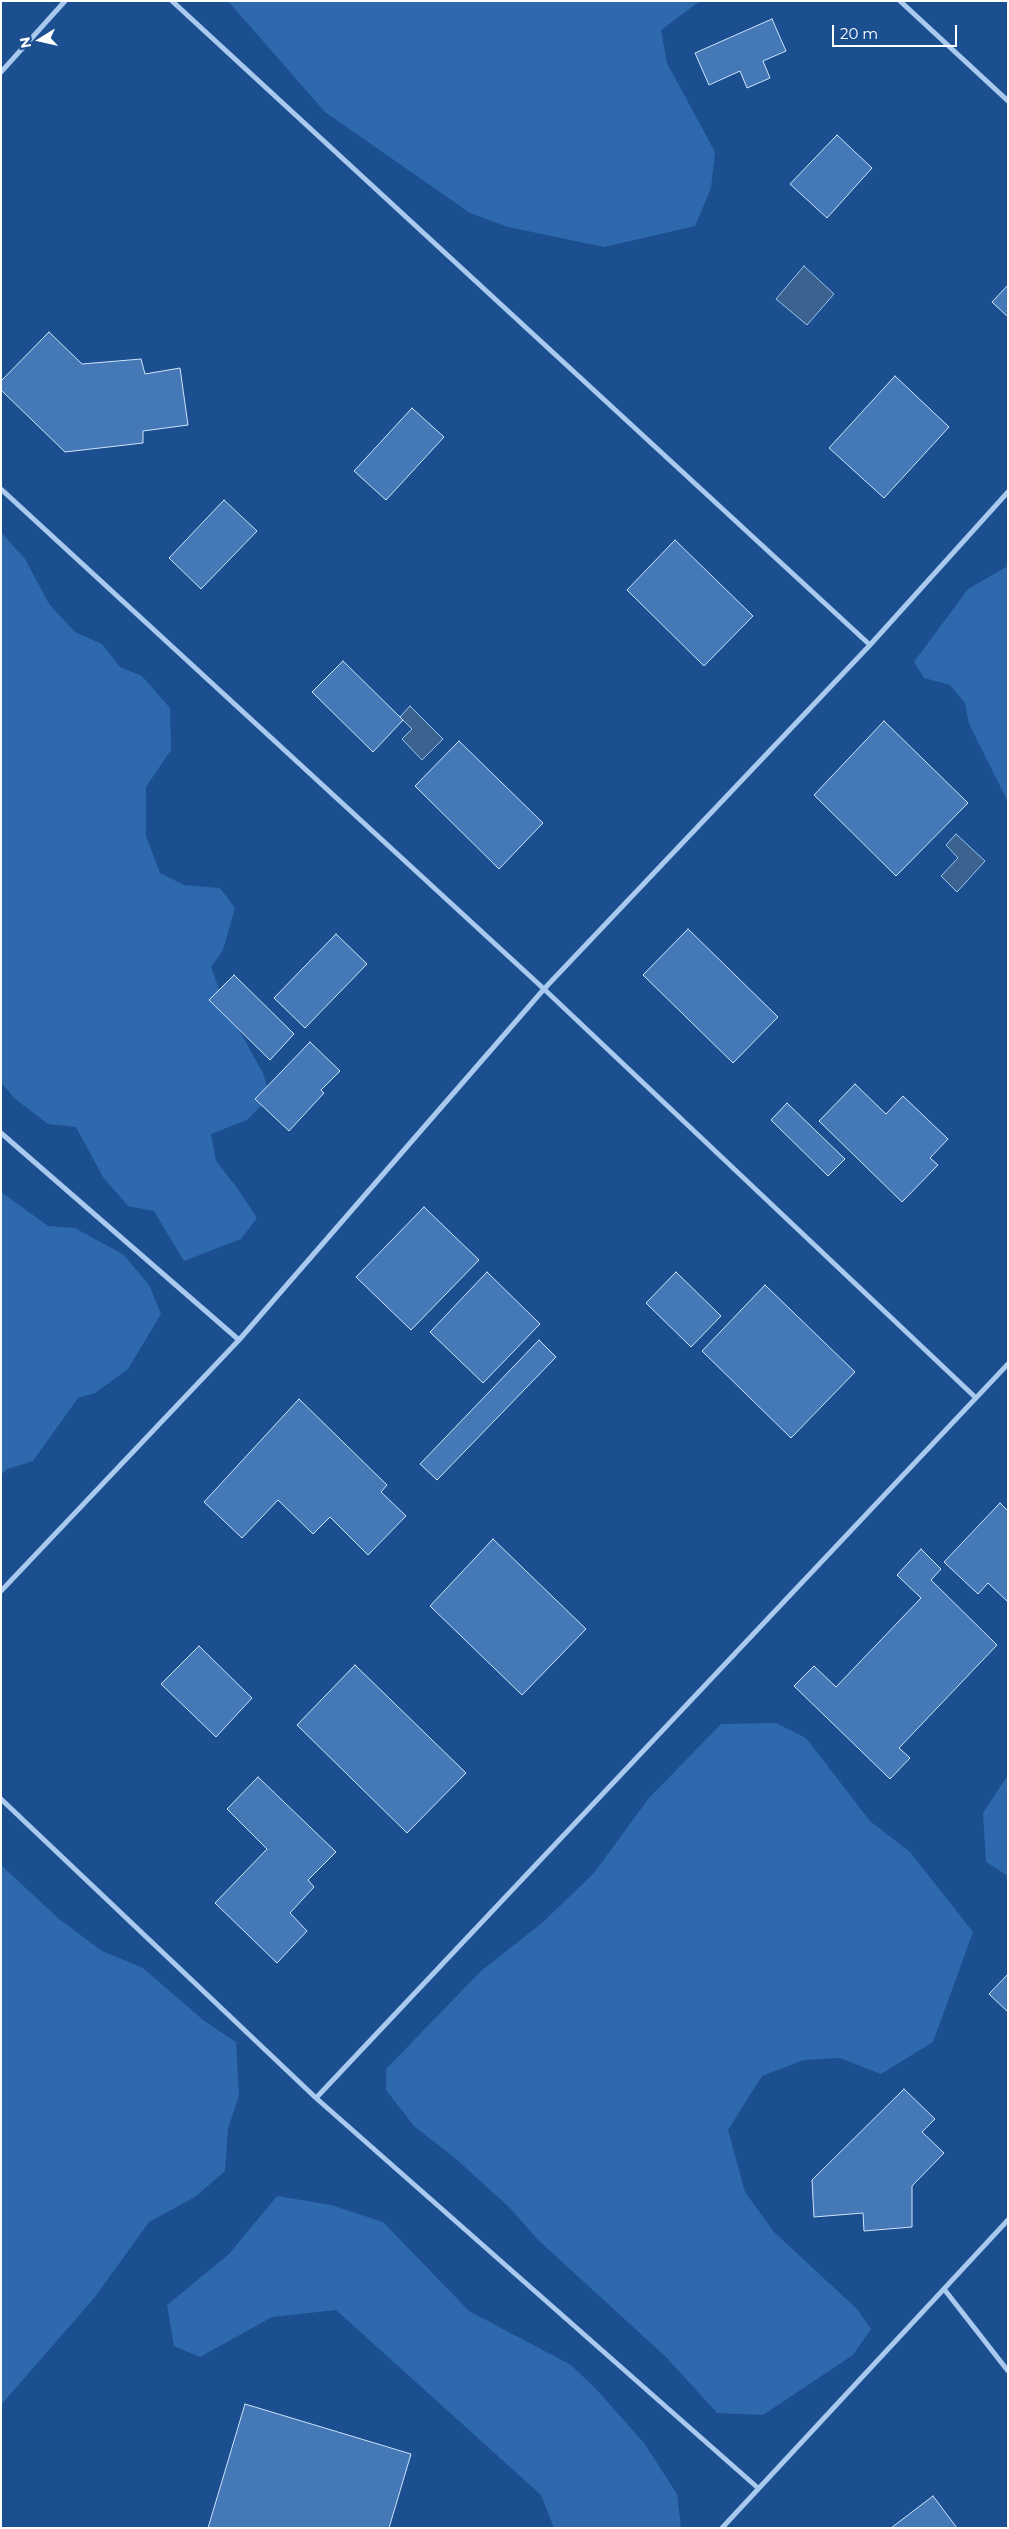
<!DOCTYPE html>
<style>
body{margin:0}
#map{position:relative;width:1009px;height:2529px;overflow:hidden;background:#1b4f8f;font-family:Montserrat,sans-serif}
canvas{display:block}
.frame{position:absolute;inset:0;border:2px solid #fff;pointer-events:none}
.north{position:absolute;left:15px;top:15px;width:50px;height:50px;-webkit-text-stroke:4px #1b4f8f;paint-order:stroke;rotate:260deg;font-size:14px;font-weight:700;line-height:20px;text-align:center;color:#fff}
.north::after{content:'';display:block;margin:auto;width:18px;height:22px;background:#fff;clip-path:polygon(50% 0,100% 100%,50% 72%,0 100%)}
.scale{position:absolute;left:832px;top:25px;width:125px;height:22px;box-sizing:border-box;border:2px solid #fff;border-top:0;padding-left:6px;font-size:15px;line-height:18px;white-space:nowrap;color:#fff;-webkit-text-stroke:4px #1b4f8f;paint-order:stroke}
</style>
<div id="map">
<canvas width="1009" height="2529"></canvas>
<div class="frame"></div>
<div class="north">N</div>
<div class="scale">20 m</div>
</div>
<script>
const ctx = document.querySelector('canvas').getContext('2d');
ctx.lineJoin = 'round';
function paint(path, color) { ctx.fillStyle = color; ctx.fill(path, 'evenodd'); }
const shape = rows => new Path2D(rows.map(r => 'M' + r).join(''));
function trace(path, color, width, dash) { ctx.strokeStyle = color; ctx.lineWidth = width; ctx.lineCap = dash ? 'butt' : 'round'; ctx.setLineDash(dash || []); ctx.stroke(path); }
paint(shape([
 [228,1,700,1,661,30,667,63,715,152,711,188,695,226,604,247,508,227,470,213,325,112],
 [1,532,25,559,49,604,75,632,102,644,120,667,142,676,170,708,171,750,146,787,146,836,160,873,184,885,220,888,235,908,223,950,211,967,224,1003,263,1073,270,1097,247,1120,211,1134,216,1161,238,1189,257,1218,241,1239,184,1261,154,1211,128,1206,103,1177,76,1127,48,1124,14,1098,1,1082],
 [1008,566,1008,802,969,724,965,703,950,685,924,678,914,662,968,589],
 [1,1192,48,1226,75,1228,124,1255,149,1285,161,1314,128,1369,95,1393,78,1398,33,1461,7,1469,1,1475],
 [776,1723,806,1738,870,1821,910,1852,973,1932,933,2042,881,2074,840,2058,804,2060,762,2076,728,2130,745,2192,774,2232,857,2309,871,2329,853,2355,763,2415,717,2413,666,2357,537,2239,511,2209,456,2159,414,2126,386,2090,386,2069,481,1971,542,1923,594,1873,649,1798,721,1724],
 [1008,1775,1008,1876,986,1862,983,1813],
 [1,1865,59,1919,102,1951,143,1968,203,2020,236,2042,239,2095,228,2129,225,2171,195,2197,149,2222,95,2297,1,2405],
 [277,2196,331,2205,383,2222,469,2311,571,2365,597,2390,644,2443,677,2494,681,2528,554,2528,541,2495,336,2310,272,2317,200,2357,174,2346,167,2305,229,2254]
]), '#2e69ad');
const water = shape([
 [804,266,834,294,807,325,776,299,804,266],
 [410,706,443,739,422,760,402,739,412,729,400,717,410,706],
 [956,834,985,861,957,892,941,876,958,858,946,845,956,834]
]);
paint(water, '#3c6290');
trace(water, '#9cc4f0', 1);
const building = shape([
 [772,19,786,51,763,61,770,78,747,88,740,71,709,85,695,53,772,19],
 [837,135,872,168,827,218,790,184,837,135],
 [1008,285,1008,317,992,302,1008,285],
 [49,332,82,364,141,359,145,374,180,368,188,425,143,431,143,443,65,452,1,390,1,381,49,332],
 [895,376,949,427,884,498,829,448,895,376],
 [412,408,444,437,386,500,354,471,412,408],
 [224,500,257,531,201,589,169,558,224,500],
 [675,540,753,616,704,666,627,590,675,540],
 [343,661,403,720,373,752,312,692,343,661],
 [884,721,968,803,896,876,814,795,884,721],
 [459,741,543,823,499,869,415,786,459,741],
 [688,929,778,1017,733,1063,643,975,688,929],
 [336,934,367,964,305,1028,274,998,336,934],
 [234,975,294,1034,270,1060,209,1000,234,975],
 [310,1042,340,1071,321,1090,324,1093,289,1131,255,1099,310,1042],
 [855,1084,886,1114,903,1096,948,1139,930,1158,938,1165,902,1202,819,1121,855,1084],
 [787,1103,845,1159,828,1176,771,1120,787,1103],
 [424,1207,479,1260,411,1330,356,1277,424,1207],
 [487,1272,540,1324,483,1383,430,1332,487,1272],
 [676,1272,721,1316,691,1347,646,1303,676,1272],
 [765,1285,855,1372,791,1438,702,1351,765,1285],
 [539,1340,556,1357,437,1480,420,1464,539,1340],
 [299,1399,387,1485,381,1492,406,1516,368,1555,330,1517,313,1534,278,1500,242,1538,204,1502,299,1399],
 [1000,1503,1008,1511,1008,1602,988,1583,978,1594,944,1562,1000,1503],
 [493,1539,586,1629,522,1695,430,1606,493,1539],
 [921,1549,941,1569,931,1580,997,1645,899,1748,910,1758,890,1779,794,1686,814,1666,836,1687,921,1598,897,1575,921,1549],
 [199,1646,252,1698,216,1737,161,1684,199,1646],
 [355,1665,466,1773,407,1833,297,1725,355,1665],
 [258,1777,336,1852,308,1880,314,1887,290,1913,307,1931,277,1963,215,1903,267,1849,227,1809,258,1777],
 [1008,1974,1008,2012,989,1994,1008,1974],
 [904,2089,935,2119,922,2132,944,2153,912,2186,912,2227,864,2231,863,2213,814,2217,812,2180,904,2089],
 [245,2404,411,2454,389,2528,208,2528,245,2404],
 [933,2496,957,2528,891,2528,933,2496]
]);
paint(building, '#4478b7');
trace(building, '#cfe3fa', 1);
trace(shape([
 [172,1,870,645],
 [900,1,1008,101],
 [1,72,65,1],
 [1,489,544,989,975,1397],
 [1,1133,239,1340],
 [1,1591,239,1340,544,989,870,645,1008,492],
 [1,1799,316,2098,758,2488],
 [316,2098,1008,1364],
 [944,2289,1008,2371],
 [722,2528,1008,2220]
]), '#a9c9ee', 5);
</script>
